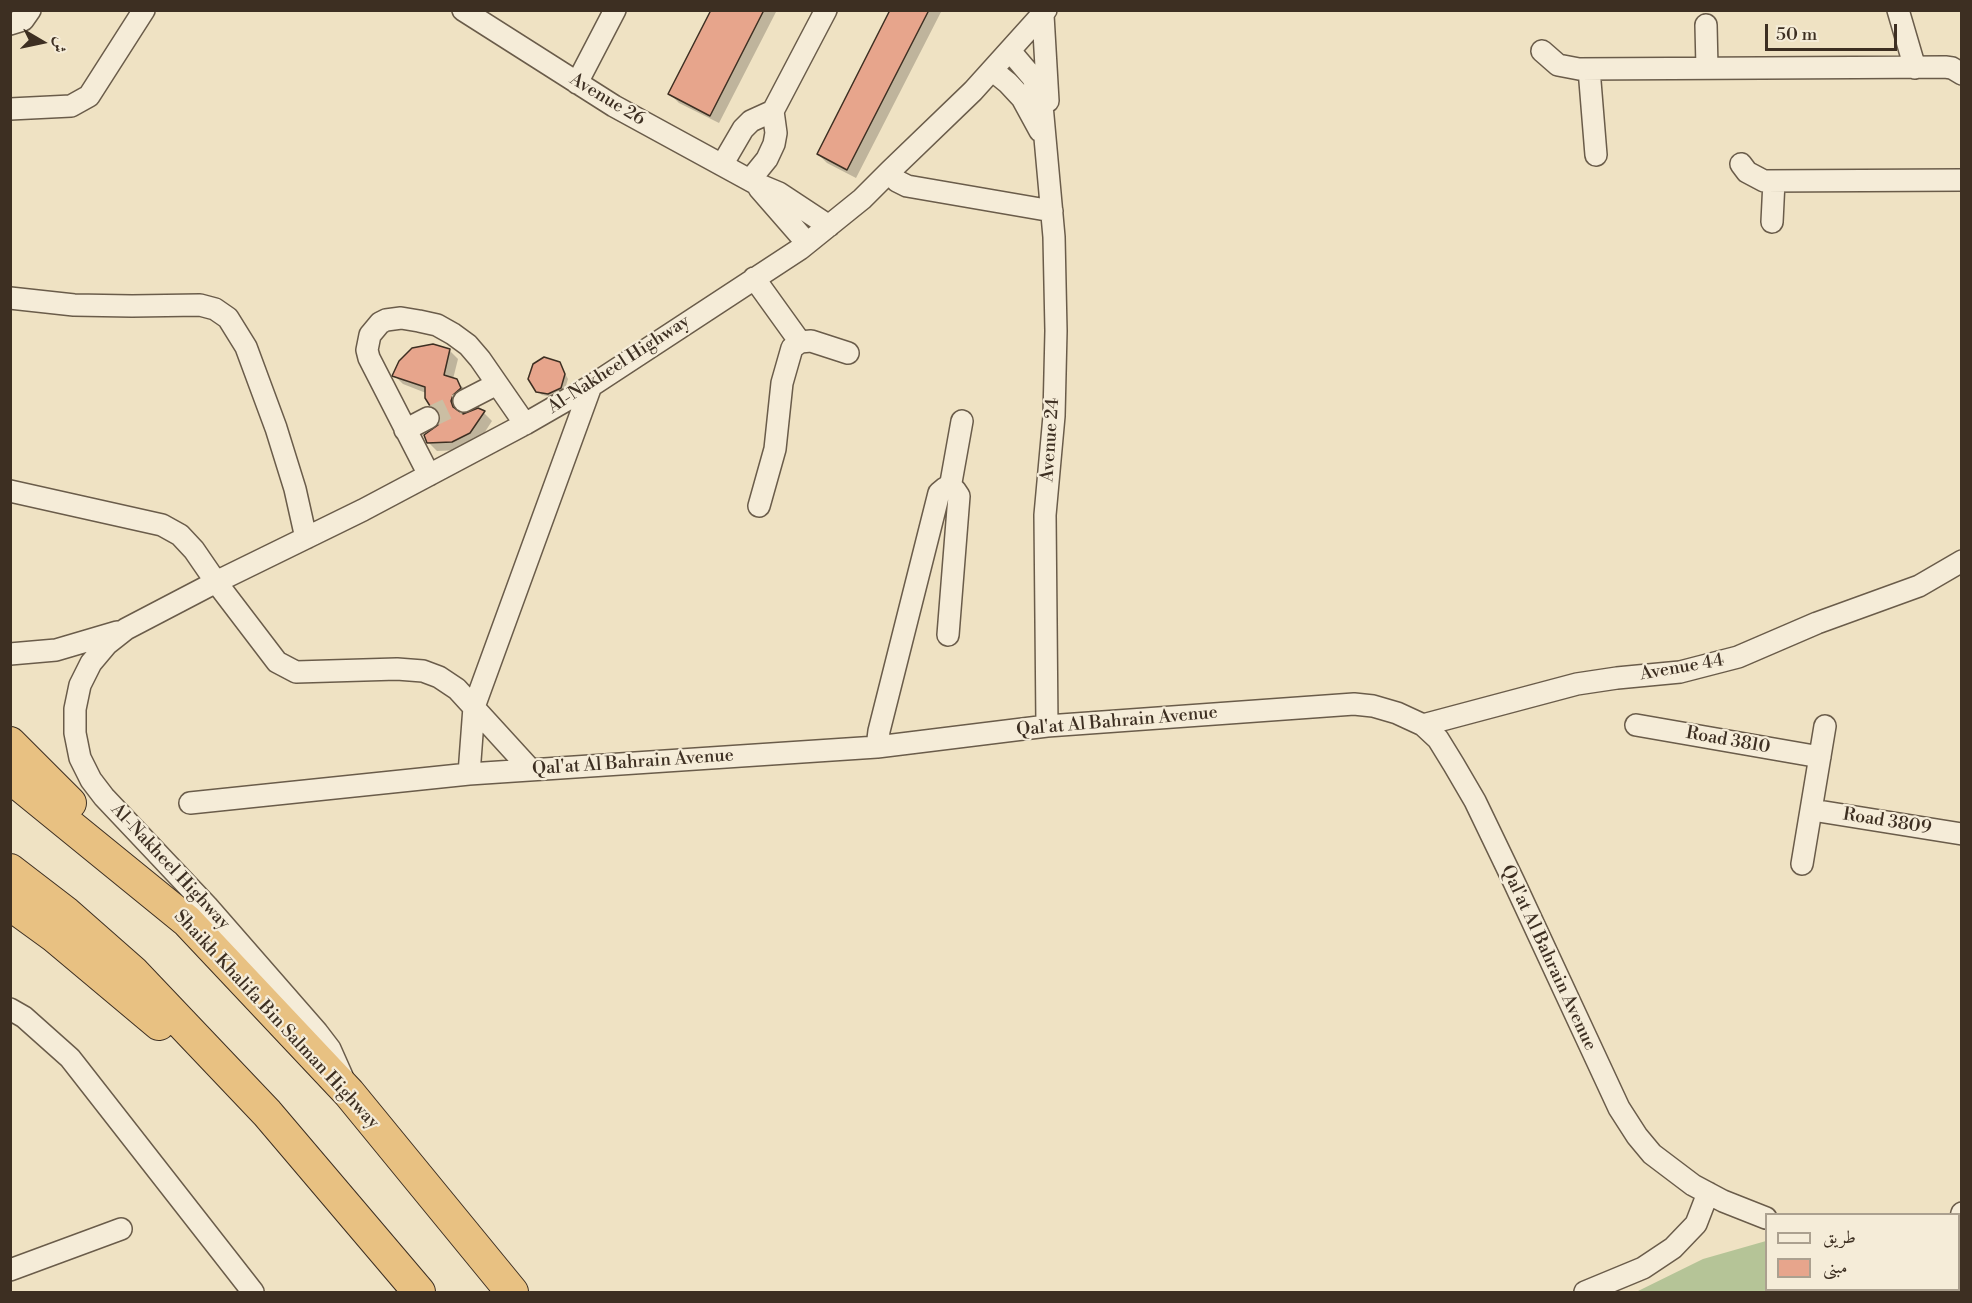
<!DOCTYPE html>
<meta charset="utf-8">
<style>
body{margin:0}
#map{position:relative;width:1972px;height:1303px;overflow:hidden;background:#efe2c3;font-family:"Libre Bodoni",Amiri,serif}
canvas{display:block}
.frame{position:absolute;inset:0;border:12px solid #3d2f22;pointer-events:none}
.legend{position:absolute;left:1765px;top:1213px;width:195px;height:78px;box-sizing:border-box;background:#f5ecd8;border:2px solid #aba08f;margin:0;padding:8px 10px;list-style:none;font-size:18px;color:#3d2f22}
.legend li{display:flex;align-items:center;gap:12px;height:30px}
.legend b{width:30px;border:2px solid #aba08f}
.north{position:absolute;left:12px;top:12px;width:60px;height:60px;-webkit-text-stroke:4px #f5ecd8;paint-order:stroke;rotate:99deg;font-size:16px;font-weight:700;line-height:24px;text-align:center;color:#3d2f22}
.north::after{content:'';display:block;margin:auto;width:21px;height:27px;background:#3d2f22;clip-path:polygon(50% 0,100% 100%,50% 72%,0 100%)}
.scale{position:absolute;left:1765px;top:24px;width:132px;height:27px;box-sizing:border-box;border:3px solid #3d2f22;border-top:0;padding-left:8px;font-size:18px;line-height:21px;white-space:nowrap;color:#3d2f22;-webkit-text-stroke:4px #f5ecd8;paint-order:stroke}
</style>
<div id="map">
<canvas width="1972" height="1303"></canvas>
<div class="frame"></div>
<ul class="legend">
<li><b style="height:8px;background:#f5ecd8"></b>طريق</li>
<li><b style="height:16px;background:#e7a58c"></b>مبنى</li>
</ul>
<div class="north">ش</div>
<div class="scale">50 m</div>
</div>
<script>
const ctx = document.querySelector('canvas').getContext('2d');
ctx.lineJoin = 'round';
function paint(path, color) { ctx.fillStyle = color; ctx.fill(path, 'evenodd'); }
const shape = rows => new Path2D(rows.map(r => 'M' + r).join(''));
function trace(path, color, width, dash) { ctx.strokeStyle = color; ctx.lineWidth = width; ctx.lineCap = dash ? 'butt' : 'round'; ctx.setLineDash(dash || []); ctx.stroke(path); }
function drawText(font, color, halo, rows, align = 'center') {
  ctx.font = font + ' "Libre Bodoni",serif'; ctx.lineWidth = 4.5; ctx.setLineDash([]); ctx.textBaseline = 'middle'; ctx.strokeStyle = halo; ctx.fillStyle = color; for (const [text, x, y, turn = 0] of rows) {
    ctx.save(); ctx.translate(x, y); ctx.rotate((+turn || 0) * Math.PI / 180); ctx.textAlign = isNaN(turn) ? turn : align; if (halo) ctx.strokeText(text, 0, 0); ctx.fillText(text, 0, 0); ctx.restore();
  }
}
paint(shape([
 [1766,1241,1766,1290,1958,1290,1959,1275,1961,1276,1961,1292,1636,1292,1703,1259]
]), '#b5c497');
paint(shape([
 [713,10,777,10,719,123,679,103,670,94],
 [892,10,942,10,856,178,827,163,818,154],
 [433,345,450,351,458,359,453,379,465,389,460,414,463,415,484,413,492,421,479,441,461,450,437,451,428,442,440,426,442,419,441,414,431,405,426,393,403,384,394,375],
 [559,363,568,379,564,392,553,397,542,395,537,391]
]), '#0003');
const building = shape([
 [711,10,764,10,710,116,668,94,711,10],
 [890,10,929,10,847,170,817,154,890,10],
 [433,344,450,349,444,375,457,379,461,388,453,395,451,401,453,407,463,414,478,408,485,411,470,433,452,442,427,443,424,435,438,425,441,419,440,413,435,408,430,406,425,398,425,387,392,376,399,361,412,348,433,344],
 [544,357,560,362,565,374,561,388,548,394,536,392,528,379,533,364,544,357]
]);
paint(building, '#e7a58c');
trace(building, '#3d2f22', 1.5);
trace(shape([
 [428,418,464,401]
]), '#cbbea3', 21, [21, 10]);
const minor = shape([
 [463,10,614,106,755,183,779,193,829,226],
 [1898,10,1915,68],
 [1043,15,1048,101],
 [10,24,23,20,30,10],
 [1706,25,1707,68],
 [1010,51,1033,78,1042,105,1054,237,1056,331,1054,416,1045,515,1047,726],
 [1542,51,1558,65,1579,69,1945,67,1952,68,1962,74],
 [1589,69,1596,155],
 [992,70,1008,83,1022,98,1040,131],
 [577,83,615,10],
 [10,109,71,106,89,96,144,10],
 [1741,164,1747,172,1764,181,1962,180],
 [722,165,743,129,751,121,773,111],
 [890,171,897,181,907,186,1052,211],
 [750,180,767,159,774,144,776,133,773,111,826,10],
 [759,188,807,243],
 [1772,222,1774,181],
 [754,278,800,342],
 [10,298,74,305,132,306,200,305,215,309,228,318,246,347,276,428,295,489,306,538],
 [464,401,497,384],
 [405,430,428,418],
 [429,475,369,358,367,350,370,335,380,323,386,320,401,318,419,321,437,325,453,334,468,345,480,359,525,424],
 [950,488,962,421],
 [10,491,162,525,180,535,194,550,216,582,277,662,296,672,397,669,423,671,439,677,457,689,531,770],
 [759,506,775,449,782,383,792,348,800,342,811,341,848,353],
 [10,654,56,650,117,632],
 [1423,725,1577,684,1617,678,1680,672,1738,657,1817,623,1919,586,1962,561],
 [1636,725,1820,757],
 [877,747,879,731,939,493,945,488,955,490,959,496,948,635],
 [469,774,474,707,591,386],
 [190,803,469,774,877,747,1047,726,1354,704,1373,706,1397,713,1423,725,1438,739,1454,765,1475,801,1514,882,1619,1108,1637,1136,1652,1154,1693,1185,1723,1201,1766,1218],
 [1812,810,1962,834],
 [1802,864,1825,726],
 [10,1009,24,1017,70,1058,253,1292],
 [342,1076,330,1049,317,1032,207,906,104,797,91,780,80,758,75,733,75,709,80,685,91,663,107,644,126,629,216,582,363,510,525,424,591,386,800,249,862,199,890,171,973,91,1046,10],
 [1958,1231,1962,1213],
 [1958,1254,1962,1254],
 [10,1270,121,1229],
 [1585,1292,1643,1268,1673,1248,1696,1224,1708,1193]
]);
const highway = shape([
 [10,743,70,803],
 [10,777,187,921,349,1093,512,1292],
 [10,870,66,913,133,972,267,1113,419,1292],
 [10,904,54,936,159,1024]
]);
trace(minor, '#6a5c4a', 24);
trace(highway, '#3d2f22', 34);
trace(minor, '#f5ecd8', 21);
trace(highway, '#e8c182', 32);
drawText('18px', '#3d2f22', '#f5ecd8', [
 ["Avenue 26",607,100,31],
 ["Al-Nakheel Highway",619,365,-33],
 ["Avenue 24",1051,440,-86],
 ["Avenue 44",1682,668,-10],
 ["Qal'at Al Bahrain Avenue",1117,722,-5],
 ["Road 3810",1728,741,10],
 ["Qal'at Al Bahrain Avenue",633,763,-4],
 ["Road 3809",1887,822,9],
 ["Al-Nakheel Highway",170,867,47],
 ["Qal'at Al Bahrain Avenue",1548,958,65],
 ["Shaikh Khalifa Bin Salman Highway",276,1020,47]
]);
</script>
